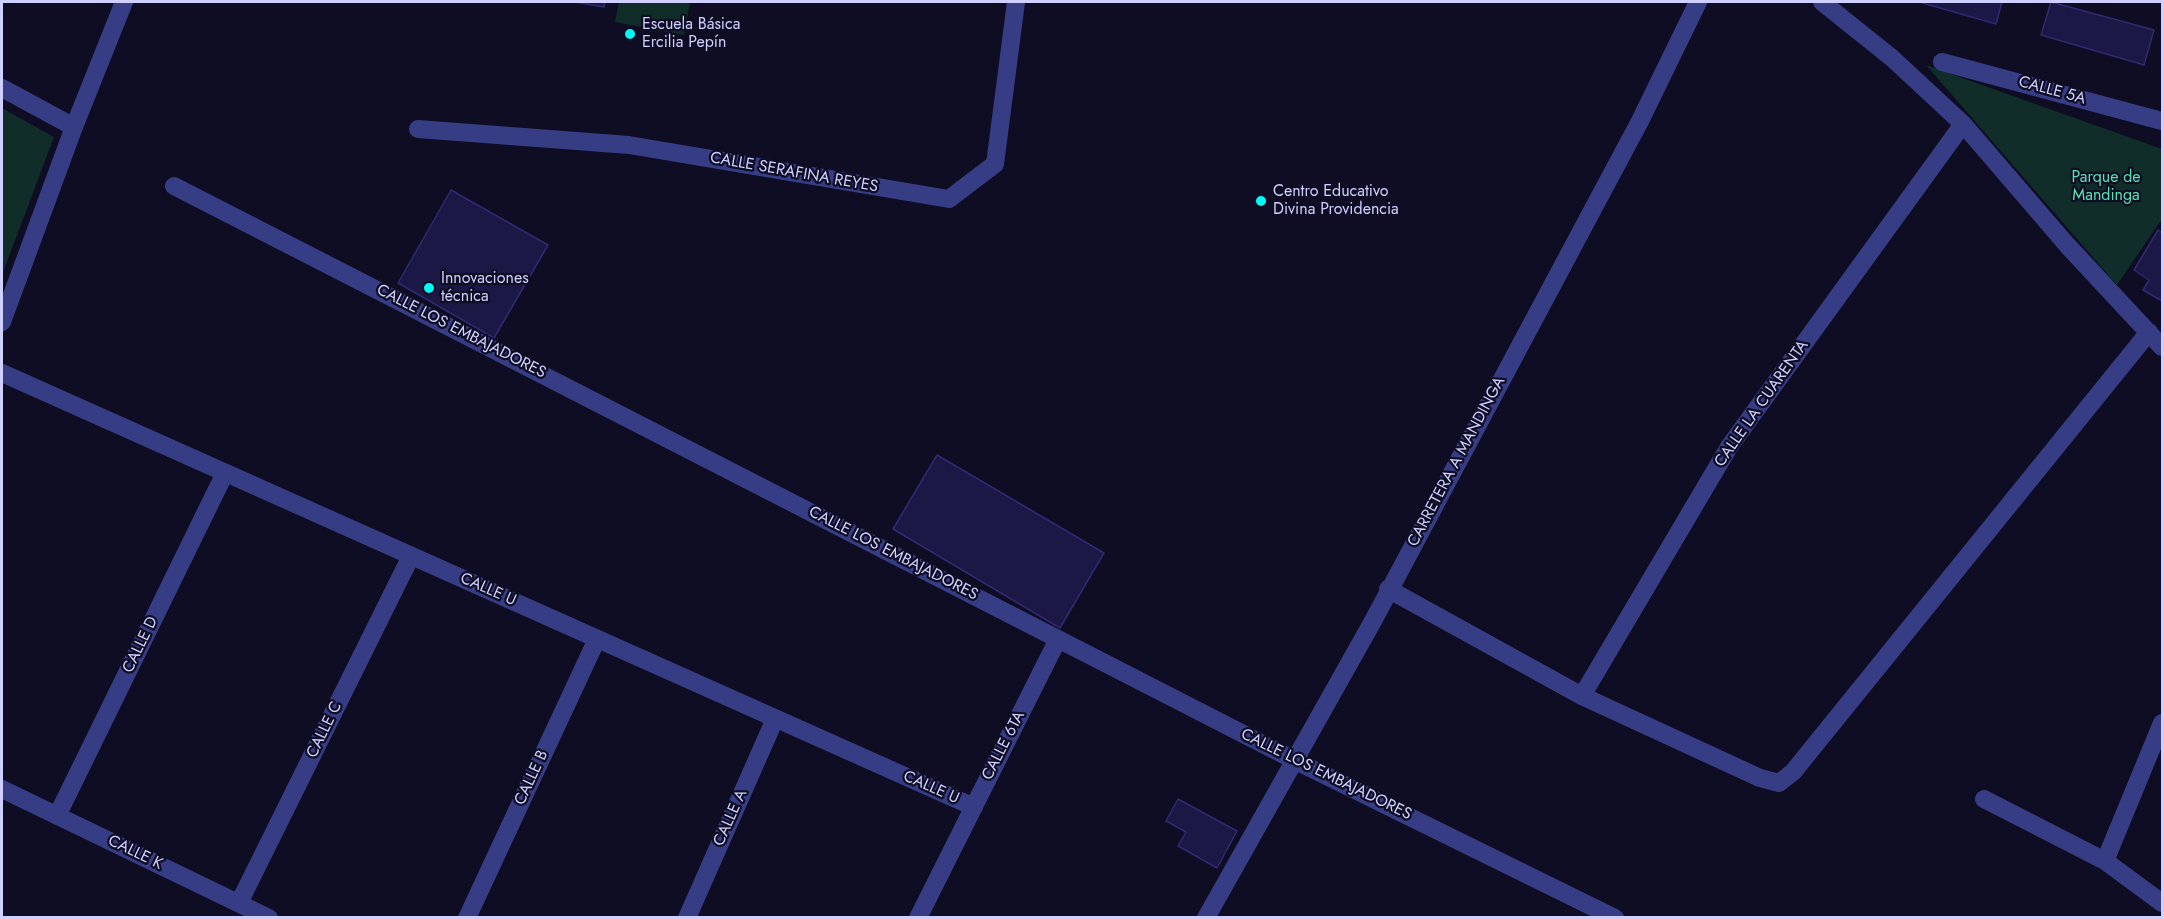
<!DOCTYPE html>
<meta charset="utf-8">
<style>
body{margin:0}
#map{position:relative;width:2164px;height:919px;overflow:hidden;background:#0e0d23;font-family:Jost,sans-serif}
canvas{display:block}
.frame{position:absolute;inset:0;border:3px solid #cfd0ff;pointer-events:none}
</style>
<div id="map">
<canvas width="2164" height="919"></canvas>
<div class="frame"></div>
</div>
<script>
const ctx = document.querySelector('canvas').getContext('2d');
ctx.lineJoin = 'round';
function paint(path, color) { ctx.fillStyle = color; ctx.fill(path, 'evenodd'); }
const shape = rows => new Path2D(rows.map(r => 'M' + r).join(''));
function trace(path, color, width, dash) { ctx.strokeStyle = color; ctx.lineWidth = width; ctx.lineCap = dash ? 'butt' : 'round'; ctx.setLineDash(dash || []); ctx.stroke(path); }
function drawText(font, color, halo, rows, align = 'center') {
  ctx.font = font + ' Jost,sans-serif'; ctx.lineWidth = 4.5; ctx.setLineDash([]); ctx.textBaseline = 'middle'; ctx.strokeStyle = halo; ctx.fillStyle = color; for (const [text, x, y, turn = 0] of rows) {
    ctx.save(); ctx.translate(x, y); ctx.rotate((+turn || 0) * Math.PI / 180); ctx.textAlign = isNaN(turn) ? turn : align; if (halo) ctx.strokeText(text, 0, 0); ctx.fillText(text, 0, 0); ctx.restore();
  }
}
paint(shape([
 [619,2,690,2,684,35,615,22],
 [1926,65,2162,149,2162,219,2117,285],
 [2,108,54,137,2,275]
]), '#102d29');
const building = shape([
 [574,2,605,2,604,7,574,2],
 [1919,2,2002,2,1996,24,1919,2],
 [2051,2,2154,30,2144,65,2041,35,2051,2],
 [451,190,548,245,494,338,398,283,451,190],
 [2158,230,2162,233,2162,301,2143,290,2149,280,2134,270,2158,230],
 [937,455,1104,553,1060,628,893,529,937,455],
 [1178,799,1237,831,1217,868,1178,846,1186,832,1166,821,1178,799]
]);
paint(building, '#1c1845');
trace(building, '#2f2a72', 1.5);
trace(shape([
 [1822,2,1892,58,1963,124,2067,245,2162,347],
 [1942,62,2162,121],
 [2,88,74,127],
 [418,129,629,145,949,199,995,164,1016,2],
 [174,186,1294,760,1615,918],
 [2,322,74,127,124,2],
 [2,373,974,807],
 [1388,589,1582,696,1760,778,1779,783,1793,772,2149,332],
 [1582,696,1729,447,1963,124],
 [2,789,269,918],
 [1984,799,2105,861,2162,903],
 [57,816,225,473],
 [2105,861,2162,723],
 [239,903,411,556],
 [467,918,597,639],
 [687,918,775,719],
 [918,918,1058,639],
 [1206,918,1373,621,1640,121,1698,2]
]), '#363d84', 18);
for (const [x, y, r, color] of [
 [630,34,6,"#00faf6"],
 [1261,201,6,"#00faf6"],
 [429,288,6,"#00faf6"]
]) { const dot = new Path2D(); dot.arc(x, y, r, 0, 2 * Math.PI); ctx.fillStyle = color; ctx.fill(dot); trace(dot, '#0e0d23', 2); }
drawText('16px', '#cfd0ff', '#0e0d23', [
 ["Escuela Básica",642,25],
 ["Ercilia Pepín",642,43],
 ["Centro Educativo",1273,192],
 ["Divina Providencia",1273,210],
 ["Innovaciones",441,279],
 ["técnica",441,297]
], 'left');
drawText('16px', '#cfd0ff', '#0e0d23', [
 ["CALLE 5A",2052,91,15],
 ["CALLE SERAFINA REYES",794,173,10],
 ["CALLE LOS EMBAJADORES",461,332,27],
 ["CALLE LA CUARENTA",1762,404,-55],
 ["CARRETERA A MANDINGA",1457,462,-62],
 ["CALLE LOS EMBAJADORES",893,554,27],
 ["CALLE U",488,590,24],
 ["CALLE D",141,645,-64],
 ["CALLE C",325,730,-64],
 ["CALLE 6TA",1004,746,-63],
 ["CALLE LOS EMBAJADORES",1326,775,26],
 ["CALLE B",532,778,-65],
 ["CALLE U",931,788,24],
 ["CALLE A",731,818,-66],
 ["CALLE K",135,853,26]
]);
drawText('16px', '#57e3b0', '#0e0d23', [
 ["Parque de",2106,178],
 ["Mandinga",2106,196]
]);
</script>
